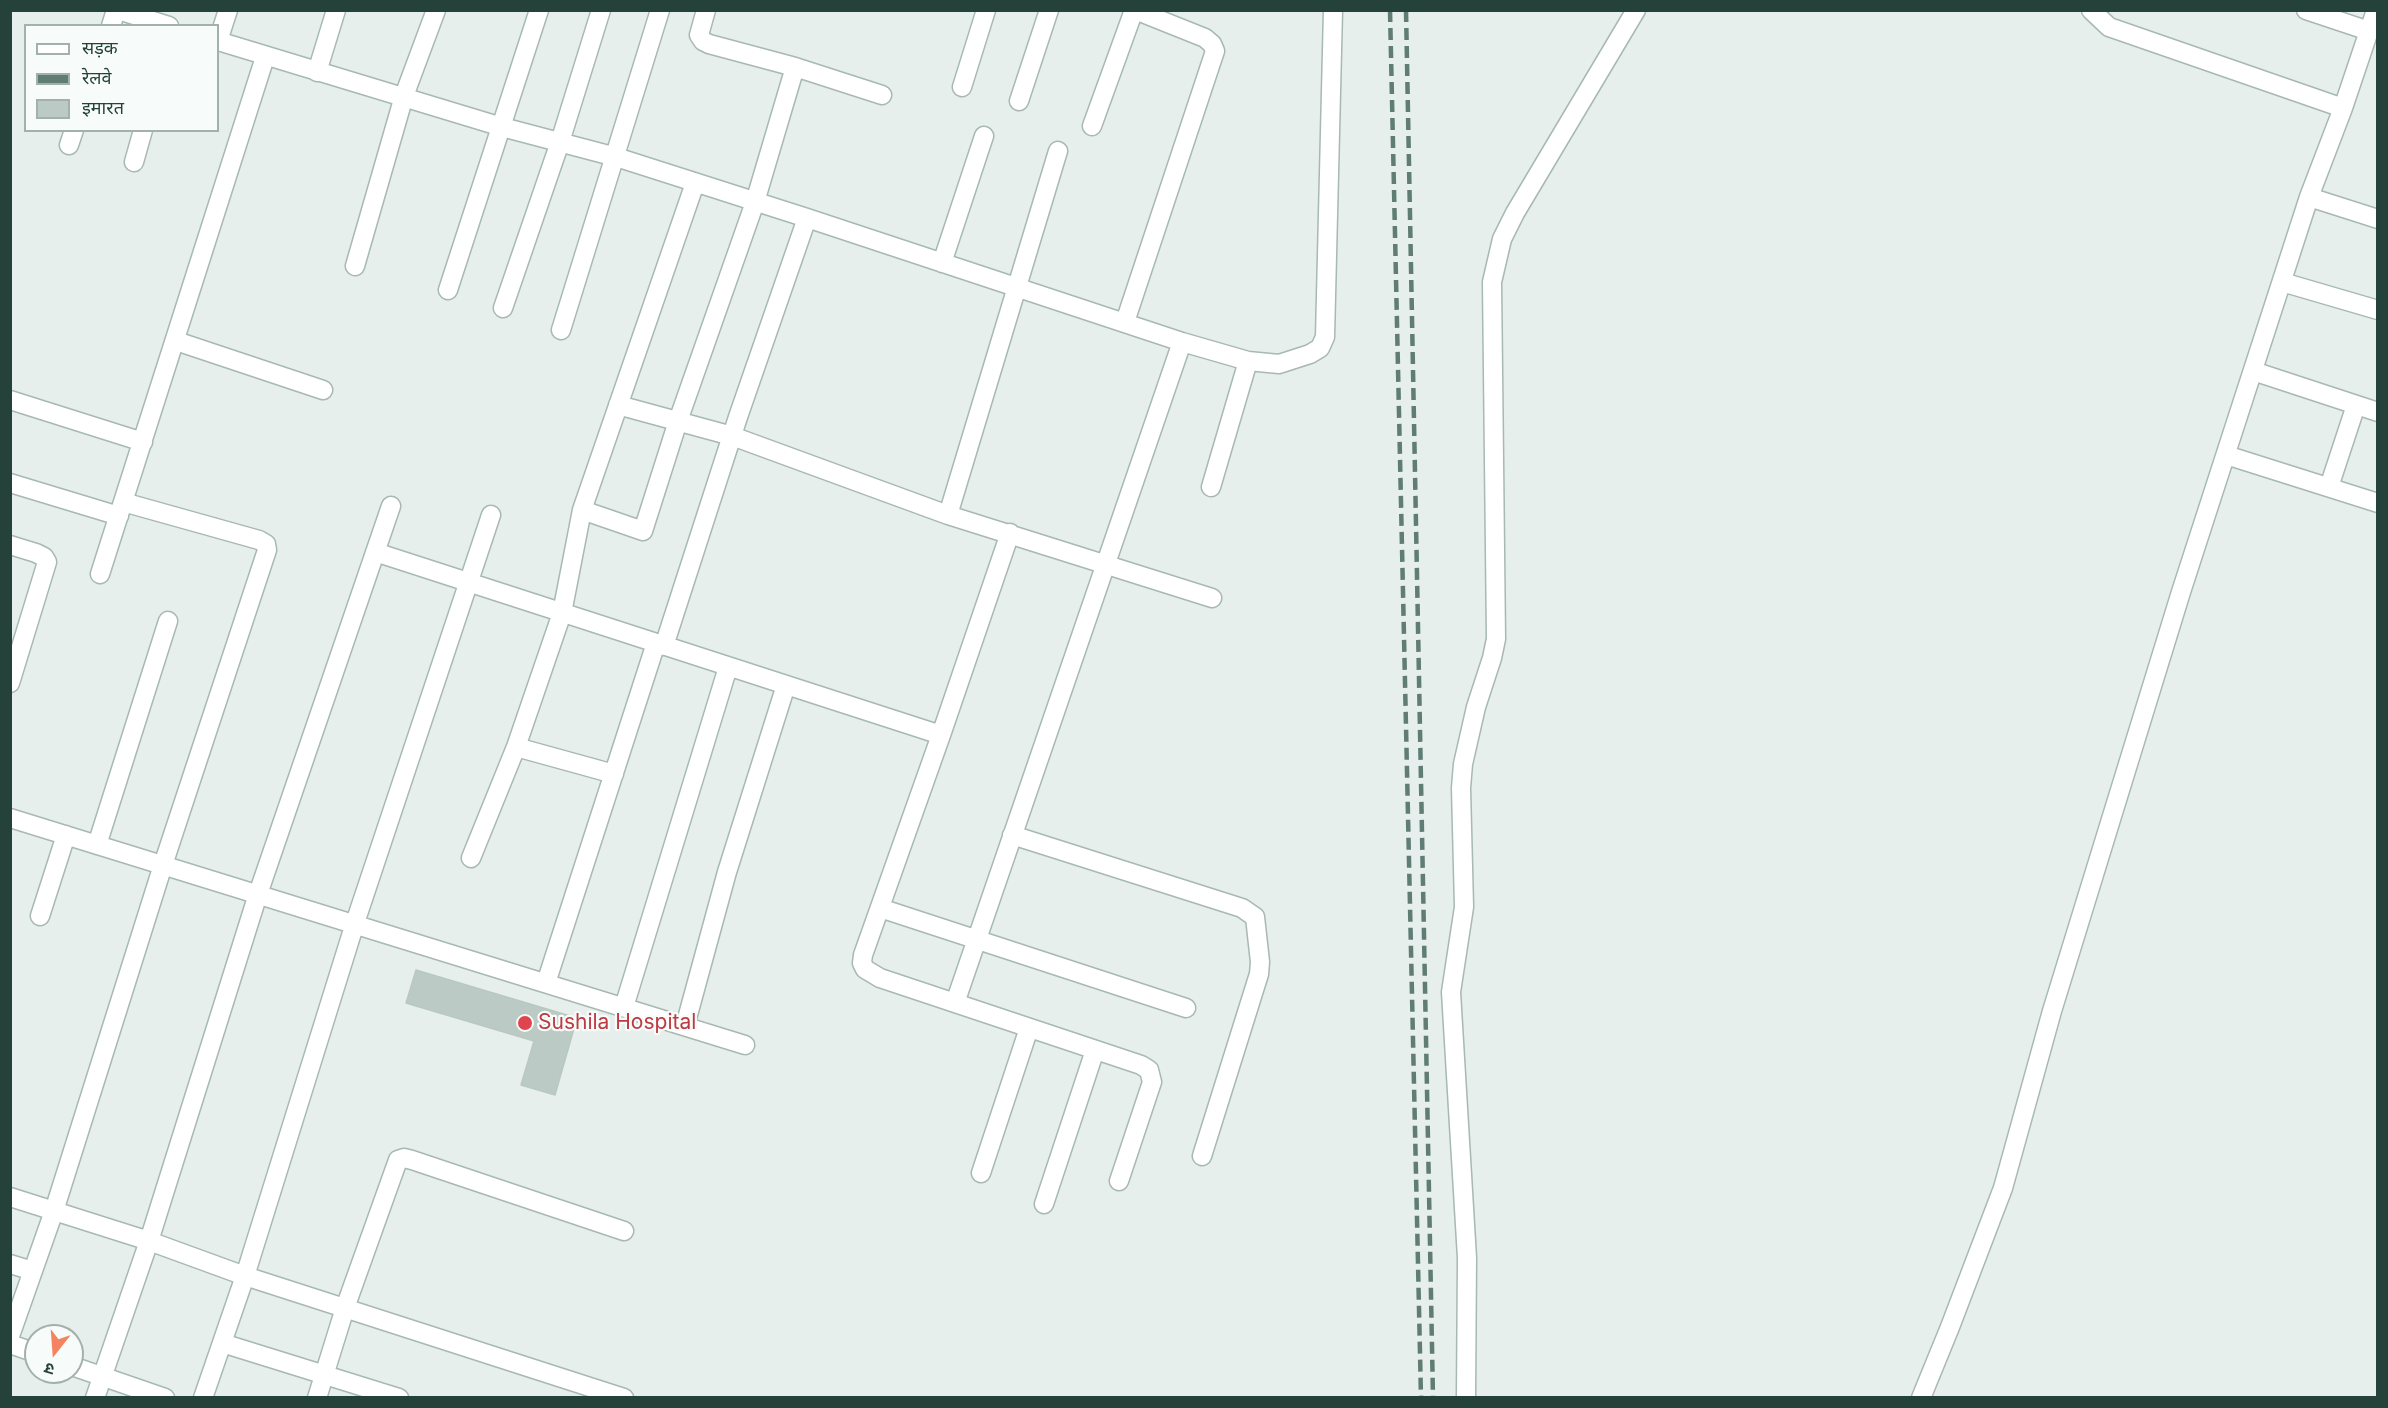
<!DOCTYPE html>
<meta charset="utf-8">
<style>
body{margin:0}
#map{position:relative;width:2388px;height:1408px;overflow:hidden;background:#e6efeb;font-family:Inter,"Noto Sans Devanagari",sans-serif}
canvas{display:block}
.frame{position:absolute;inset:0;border:12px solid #24423a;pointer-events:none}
.legend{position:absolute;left:24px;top:24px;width:195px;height:108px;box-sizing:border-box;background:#f7fbf9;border:2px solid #a3b1ad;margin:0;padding:8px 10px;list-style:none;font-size:18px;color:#24423a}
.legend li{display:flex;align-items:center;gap:12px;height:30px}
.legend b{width:30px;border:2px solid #a3b1ad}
.north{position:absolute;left:24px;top:1324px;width:60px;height:60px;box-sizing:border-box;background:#f7fbf9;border:2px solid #a3b1ad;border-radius:50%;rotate:197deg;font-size:16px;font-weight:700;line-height:24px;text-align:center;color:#24423a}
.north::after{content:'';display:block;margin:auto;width:21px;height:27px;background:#f4845f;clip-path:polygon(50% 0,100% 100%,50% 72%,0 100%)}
</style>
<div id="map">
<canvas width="2388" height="1408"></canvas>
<div class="frame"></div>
<ul class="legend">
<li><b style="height:8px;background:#fff"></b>सड़क</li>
<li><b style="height:8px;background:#5f7d75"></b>रेलवे</li>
<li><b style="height:16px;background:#bbcac4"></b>इमारत</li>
</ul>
<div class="north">उ</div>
</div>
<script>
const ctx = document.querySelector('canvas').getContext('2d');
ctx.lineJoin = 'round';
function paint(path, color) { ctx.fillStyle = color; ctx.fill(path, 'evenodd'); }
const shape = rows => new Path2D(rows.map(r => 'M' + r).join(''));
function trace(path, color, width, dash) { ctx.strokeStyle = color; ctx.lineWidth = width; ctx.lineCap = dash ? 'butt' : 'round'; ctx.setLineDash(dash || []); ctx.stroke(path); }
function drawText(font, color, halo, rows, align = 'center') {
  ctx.font = font + ' Inter,sans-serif'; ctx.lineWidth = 4.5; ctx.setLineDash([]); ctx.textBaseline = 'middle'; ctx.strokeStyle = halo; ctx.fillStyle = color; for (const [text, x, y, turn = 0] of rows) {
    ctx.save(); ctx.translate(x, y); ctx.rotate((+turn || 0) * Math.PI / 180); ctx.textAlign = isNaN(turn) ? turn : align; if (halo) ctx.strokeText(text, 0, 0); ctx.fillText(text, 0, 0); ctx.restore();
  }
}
const building = shape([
 [416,970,577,1018,555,1095,521,1085,534,1041,406,1003,416,970]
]);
paint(building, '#bbcac4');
trace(building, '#b8c9c2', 1.5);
const minor = shape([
 [118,10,169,26],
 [228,10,218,41,502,127,616,157,807,218,1182,342,1248,361,1279,364,1310,354,1320,348,1325,337,1333,10],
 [706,10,699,35,703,41,709,44,795,67,882,95],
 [2091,10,2109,27,2343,108],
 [2306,10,2369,31],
 [111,26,116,10],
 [317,72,336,10],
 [962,87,986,10],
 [1019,101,1049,10],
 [1092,126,1134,10],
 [69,145,74,130],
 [134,162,143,130],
 [2309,197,2378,219],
 [942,263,984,136],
 [355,266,404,96,436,10],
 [2282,282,2378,310],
 [448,290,539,10],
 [503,308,560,142,601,10],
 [1125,322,1215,51,1212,44,1205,38,1135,10],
 [561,330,660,10],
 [176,341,323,390],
 [2253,371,2378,412],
 [10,400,143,442],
 [618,405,732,436,948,515,1212,598],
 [2226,455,2378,503],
 [10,483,119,516],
 [1211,487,1248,361],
 [2329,487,2356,405],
 [582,510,643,531,678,421,755,202,795,67],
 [948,515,1058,151],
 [10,545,36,553,44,557,47,562,10,683],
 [375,552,941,735,1010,533],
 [100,574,265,57],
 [664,646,738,417,807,218],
 [941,735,863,955,862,963,865,969,880,978,1141,1065,1149,1070,1152,1082,1119,1181],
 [614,774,516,747,562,613,582,510,695,183],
 [10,818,745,1045],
 [1012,835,1242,908,1255,917,1260,962,1259,974,1202,1156],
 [97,845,168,621],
 [471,858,516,747],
 [880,908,1186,1008],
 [40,916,66,835],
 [546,983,656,643],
 [955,1003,1182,342],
 [624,1007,728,667],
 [685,1026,727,872,786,685],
 [981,1173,1029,1028],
 [10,1197,149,1241,245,1276,624,1398],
 [1044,1204,1095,1050],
 [10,1264,33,1271],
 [10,1336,54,1211,163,865,267,550,266,544,259,540,123,502],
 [222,1343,399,1398],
 [10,1344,36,1353],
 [72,1366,165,1398],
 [95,1398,149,1241,258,894,391,506],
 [203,1398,245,1276,355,923,491,515],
 [317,1398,345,1308,398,1160,404,1158,412,1160,624,1231],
 [1466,1398,1467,1258,1451,992,1464,907,1461,788,1463,764,1476,707,1492,658,1496,639,1492,282,1502,239,1515,213,1636,10],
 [1921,1398,1950,1327,2003,1188,2052,1011,2181,592,2309,197,2343,108,2376,10]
]);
trace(minor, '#a8b8b2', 21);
trace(minor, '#fff', 18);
trace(shape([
 [1390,10,1421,1398],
 [1406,10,1433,1398]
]), '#5f7d75', 4.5, [12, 6]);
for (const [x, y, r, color] of [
 [525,1023,8,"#e0444e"]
]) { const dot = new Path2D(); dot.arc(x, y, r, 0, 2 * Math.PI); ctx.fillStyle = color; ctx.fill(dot); trace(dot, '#f7fbf9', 2); }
drawText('21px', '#be3a42', '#f7fbf9', [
 ["Sushila Hospital",538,1023]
], 'left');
</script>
